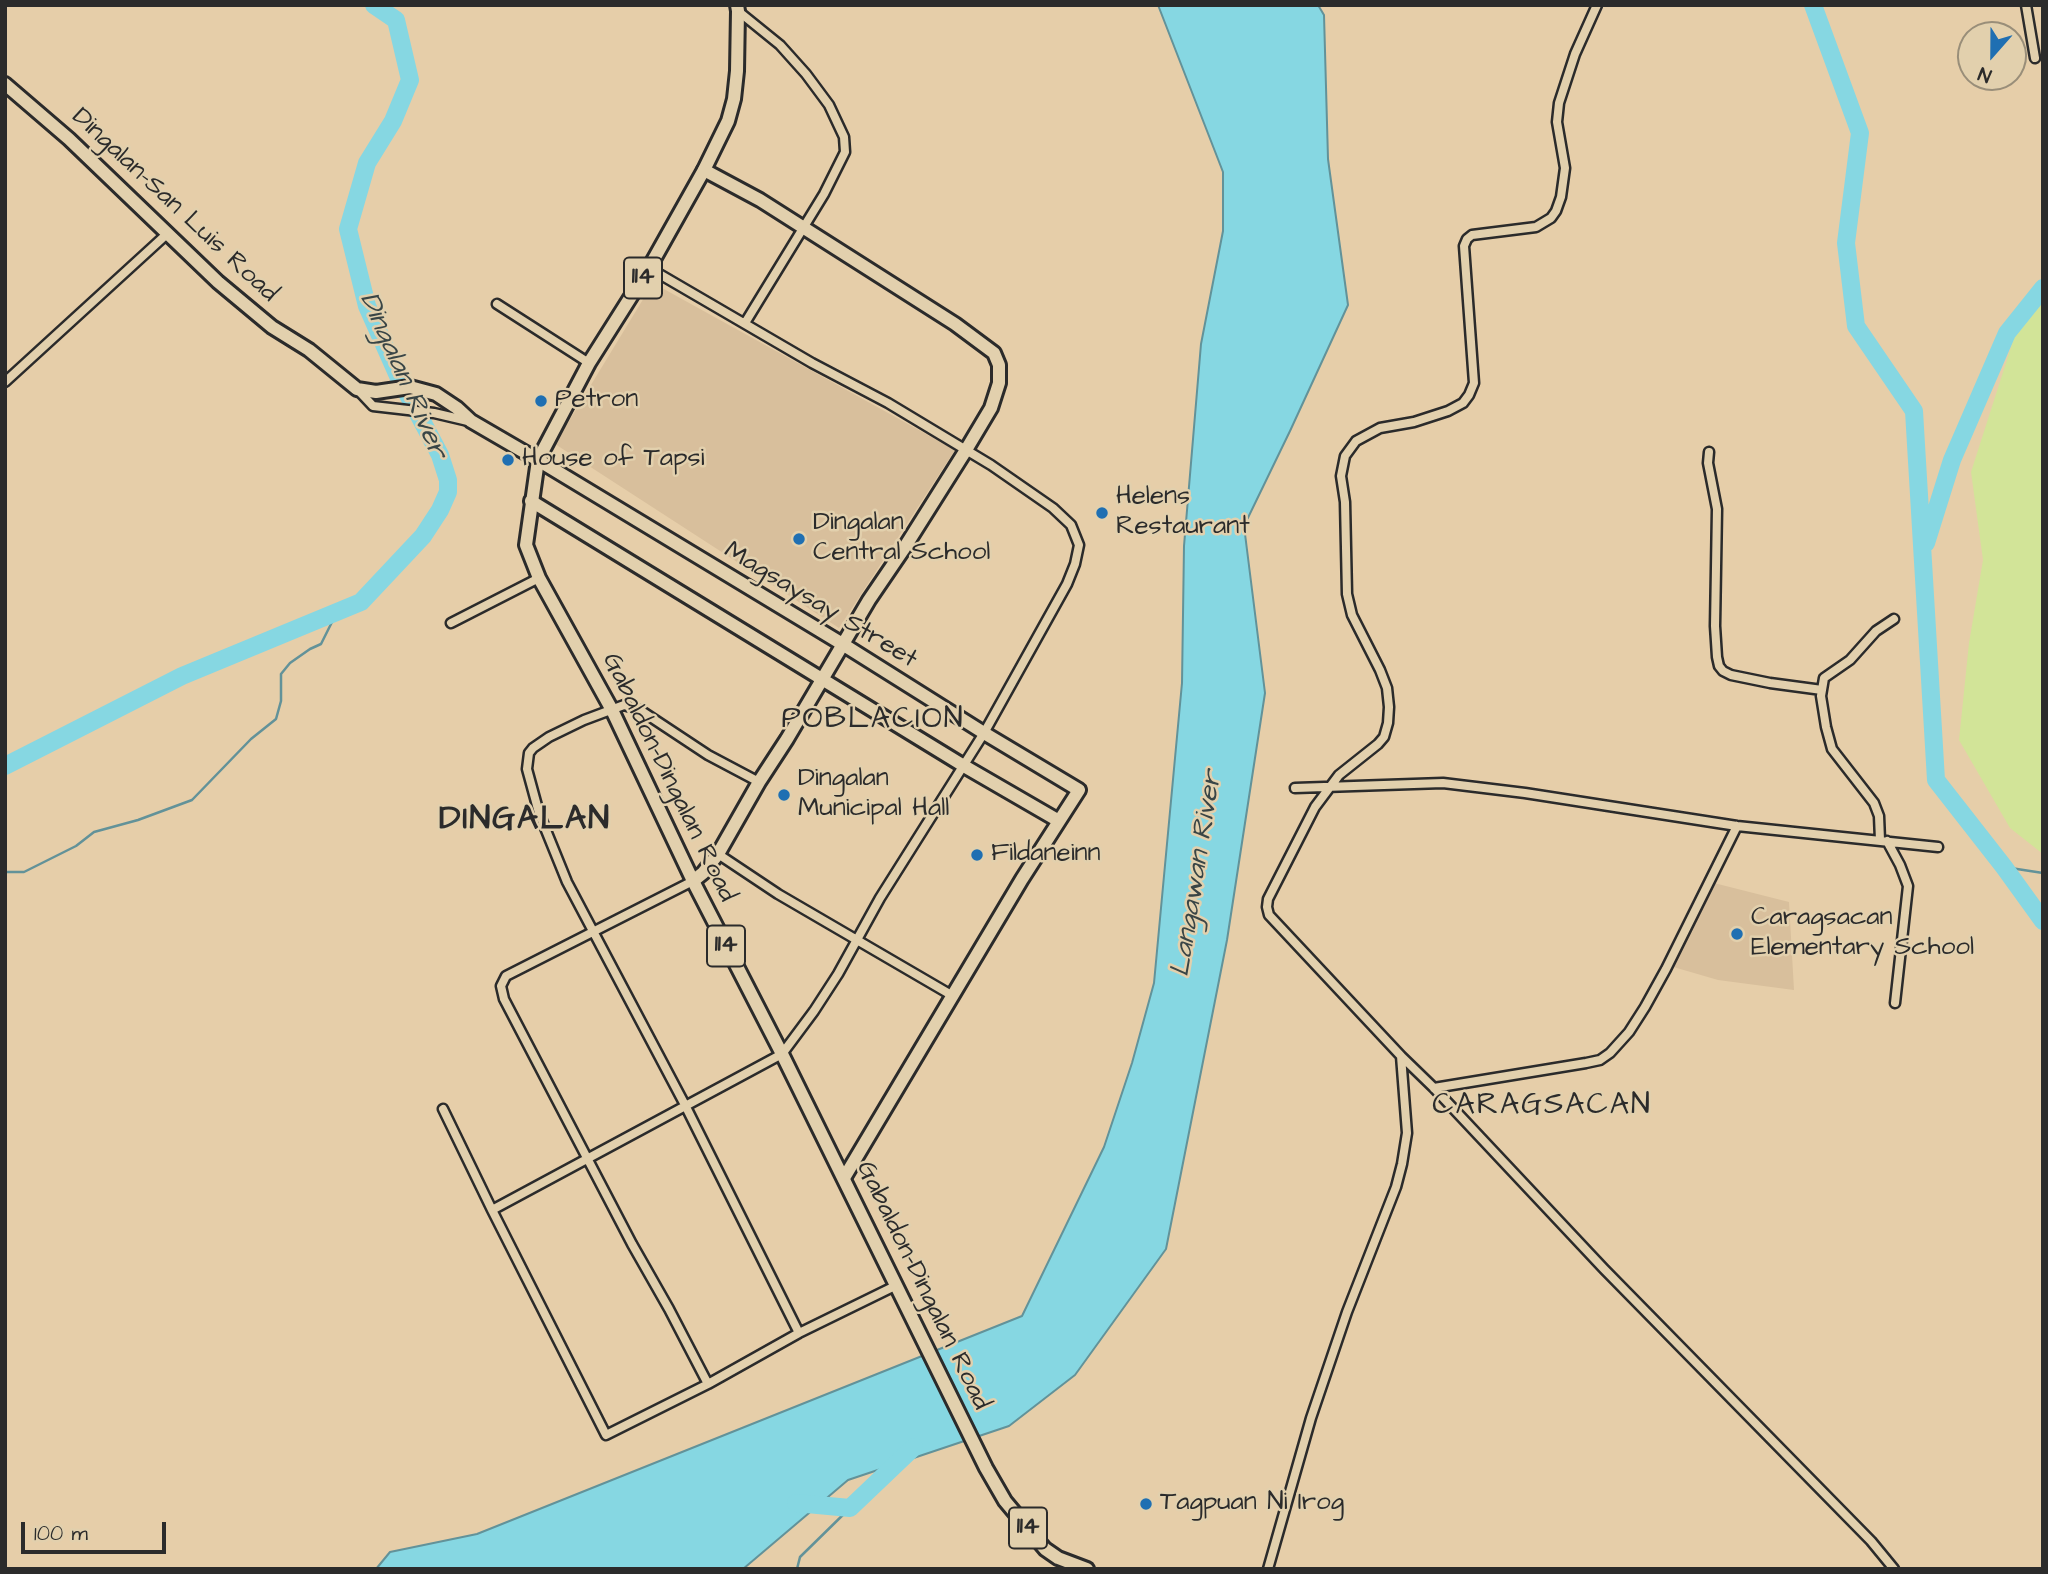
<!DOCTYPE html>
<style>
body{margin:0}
#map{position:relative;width:2048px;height:1574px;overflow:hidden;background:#e6cea9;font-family:"Architects Daughter",sans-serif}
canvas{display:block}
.frame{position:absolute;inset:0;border:7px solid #2b2b2b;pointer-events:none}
.north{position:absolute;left:1957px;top:21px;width:70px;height:70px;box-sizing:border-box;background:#e2d0ad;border:2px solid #998e79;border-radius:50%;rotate:201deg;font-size:19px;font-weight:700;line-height:28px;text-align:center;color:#2b2b2b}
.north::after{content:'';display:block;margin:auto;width:24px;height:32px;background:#1f6fb2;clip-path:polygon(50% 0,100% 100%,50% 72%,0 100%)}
.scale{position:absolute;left:21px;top:1522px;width:145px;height:32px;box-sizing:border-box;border:4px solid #2b2b2b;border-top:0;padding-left:9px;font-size:21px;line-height:24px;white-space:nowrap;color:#2b2b2b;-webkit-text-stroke:5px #e2d0ad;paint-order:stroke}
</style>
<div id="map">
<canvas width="2048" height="1574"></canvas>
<div class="frame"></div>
<div class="north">N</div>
<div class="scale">100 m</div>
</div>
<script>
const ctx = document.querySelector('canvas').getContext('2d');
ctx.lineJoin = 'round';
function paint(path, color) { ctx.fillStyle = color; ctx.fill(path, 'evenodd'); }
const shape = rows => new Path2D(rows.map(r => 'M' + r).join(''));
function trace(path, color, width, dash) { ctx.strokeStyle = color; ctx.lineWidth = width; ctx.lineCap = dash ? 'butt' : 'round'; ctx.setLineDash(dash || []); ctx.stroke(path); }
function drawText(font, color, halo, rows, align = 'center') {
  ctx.font = font + ' "Architects Daughter",sans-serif'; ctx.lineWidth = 5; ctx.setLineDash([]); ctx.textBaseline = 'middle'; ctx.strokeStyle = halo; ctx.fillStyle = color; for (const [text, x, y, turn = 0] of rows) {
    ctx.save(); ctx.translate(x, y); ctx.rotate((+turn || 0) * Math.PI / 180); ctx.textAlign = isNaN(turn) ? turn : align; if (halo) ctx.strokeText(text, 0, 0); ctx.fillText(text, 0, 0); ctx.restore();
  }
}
paint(shape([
 [653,283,955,450,839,628,555,444],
 [1706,881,1789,902,1794,990,1718,980,1670,966]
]), '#d8bf9c');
paint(shape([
 [2043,302,2043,854,2010,828,1959,740,1969,643,1983,560,1971,472,2014,338]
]), '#d2e498');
const water = shape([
 [1158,5,1318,5,1324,15,1328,159,1348,305,1290,431,1244,526,1265,693,1227,940,1166,1249,1075,1375,1009,1426,848,1480,743,1569,376,1569,390,1552,477,1534,1022,1316,1104,1147,1132,1063,1154,983,1182,683,1184,546,1201,344,1223,231,1223,172,1158,5]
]);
paint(water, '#86d7e2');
trace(water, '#629299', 2);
trace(shape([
 [2004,867,2043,873],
 [5,872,24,872,76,846,94,832,138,820,192,800,251,739,276,719,281,701,281,674,290,663,310,649,321,644,337,612],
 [797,1569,800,1557,850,1508]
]), '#629299', 2.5);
trace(shape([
 [1813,5,1860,133,1846,243,1856,326,1914,411,1936,780,2004,867,2043,921],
 [1926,543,1952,460,2007,333,2043,288],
 [5,766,182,676,361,602,423,536,440,510,448,492,448,480,440,455,399,378,367,306,348,229,367,163,393,121,410,80,396,20,374,5],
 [796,1503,850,1508,914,1447]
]), '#86d7e2', 18);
const street = shape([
 [2026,5,2035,58],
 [738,11,780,45,806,74,829,105,844,137,845,152,824,194,745,323],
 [497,304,589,363],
 [5,382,168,233],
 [357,389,373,406,434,413,468,421],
 [1709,452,1708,463,1717,509,1715,626,1717,657,1719,666,1723,671,1731,675,1770,683,1822,690],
 [451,623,539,578],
 [759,782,708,755,640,710,624,705,584,720,549,737,533,748,529,753,527,769,539,813,567,882,685,1105,799,1333],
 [1295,788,1443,783,1525,793,1737,826,1938,847],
 [1880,840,1879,816,1874,803,1832,749,1826,727,1821,696,1824,678,1850,660,1876,631,1894,619],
 [1887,841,1900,865,1908,886,1895,1003],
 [718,854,778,894,953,996],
 [693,881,506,976,501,986,504,999,632,1244,669,1309,708,1384],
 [1401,1056,1434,1088,1604,1269,1871,1541,1894,1569],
 [1434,1088,1586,1063,1600,1060,1610,1053,1629,1032,1645,1007,1666,969,1737,826],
 [443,1109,492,1210,606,1435,708,1384,799,1333,895,1286],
 [492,1210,782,1054,814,1011,838,974,880,898,984,733,1067,584,1075,564,1079,545,1071,525,1053,508,991,465,888,403,812,363,649,268],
 [1268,1569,1311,1418,1347,1312,1396,1187,1402,1164,1407,1133,1401,1056,1269,915,1267,907,1268,899,1315,807,1339,775,1378,744,1384,737,1388,723,1389,707,1387,688,1380,670,1352,615,1347,594,1345,502,1341,476,1345,456,1356,441,1380,428,1414,422,1448,411,1463,403,1469,395,1474,383,1464,246,1467,239,1472,235,1536,227,1551,218,1556,211,1561,197,1565,168,1557,122,1559,103,1575,54,1597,5]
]);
const secondary = shape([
 [5,84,69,139,218,282,272,327,309,350,357,389,376,392,410,387,436,394,457,408,471,421,483,428,538,460,844,645,984,733,1079,790,1022,879,844,1178],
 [531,501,964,766,1059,821],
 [693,881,703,873,718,854,759,782,787,739,869,600,903,550,966,450,991,408,999,383,999,365,994,353,955,324,760,200,704,170]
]);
const primary = shape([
 [737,5,738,11,737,71,734,99,728,121,704,170,649,268,589,363,538,460,526,545,539,578,612,710,693,881,782,1054,986,1468,1005,1501,1045,1549,1058,1558,1087,1569]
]);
trace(street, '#2b2b2b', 13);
trace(secondary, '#2b2b2b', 18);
trace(primary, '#2b2b2b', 18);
trace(street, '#e2d0ad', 8);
trace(secondary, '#e2d0ad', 12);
trace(primary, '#e2d0ad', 12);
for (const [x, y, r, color] of [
 [541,401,7,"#1f6fb2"],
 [508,460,7,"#1f6fb2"],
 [1102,513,7,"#1f6fb2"],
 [799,539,7,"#1f6fb2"],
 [784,795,7,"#1f6fb2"],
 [977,855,7,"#1f6fb2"],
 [1737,934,7,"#1f6fb2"],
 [1146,1504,7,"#1f6fb2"]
]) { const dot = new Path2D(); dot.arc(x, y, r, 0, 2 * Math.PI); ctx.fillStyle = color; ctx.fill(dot); trace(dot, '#e2d0ad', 2.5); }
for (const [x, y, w] of [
 [643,278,38],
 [726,946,38],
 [1028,1528,38]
]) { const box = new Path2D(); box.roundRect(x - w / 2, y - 20.5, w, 41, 5); ctx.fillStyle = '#e2d0ad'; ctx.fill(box); trace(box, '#2b2b2b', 2); }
drawText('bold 24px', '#2b2b2b', null, [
 ["114",643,278],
 ["114",726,946],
 ["114",1028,1528]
]);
drawText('26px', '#2b2b2b', '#e2d0ad', [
 ["Dingalan-San Luis Road",174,206,43],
 ["Magsaysay Street",820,606,31],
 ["Gabaldon-Dingalan Road",668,778,64],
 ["Gabaldon-Dingalan Road",922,1286,64]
]);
drawText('26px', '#2b2b2b', '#e2d0ad', [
 ["Petron",555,401],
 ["House of Tapsi",522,460],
 ["Helens",1116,498],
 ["Restaurant",1116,528],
 ["Dingalan",813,524],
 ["Central School",813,554],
 ["Dingalan",798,780],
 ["Municipal Hall",798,810],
 ["Fildaneinn",991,855],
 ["Caragsacan",1751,919],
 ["Elementary School",1751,949],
 ["Tagpuan Ni Irog",1160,1504]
], 'left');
drawText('italic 28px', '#394546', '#e2d0ad', [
 ["Dingalan River",402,376,66],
 ["Langawan River",1198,874,-81]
]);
ctx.letterSpacing = '2px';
drawText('30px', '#2b2b2b', '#e2d0ad', [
 ["POBLACION",873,721],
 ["CARAGSACAN",1542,1107]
]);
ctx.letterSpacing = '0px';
ctx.letterSpacing = '2px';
drawText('bold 33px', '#2b2b2b', '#e2d0ad', [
 ["DINGALAN",525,821]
]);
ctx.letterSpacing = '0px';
</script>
